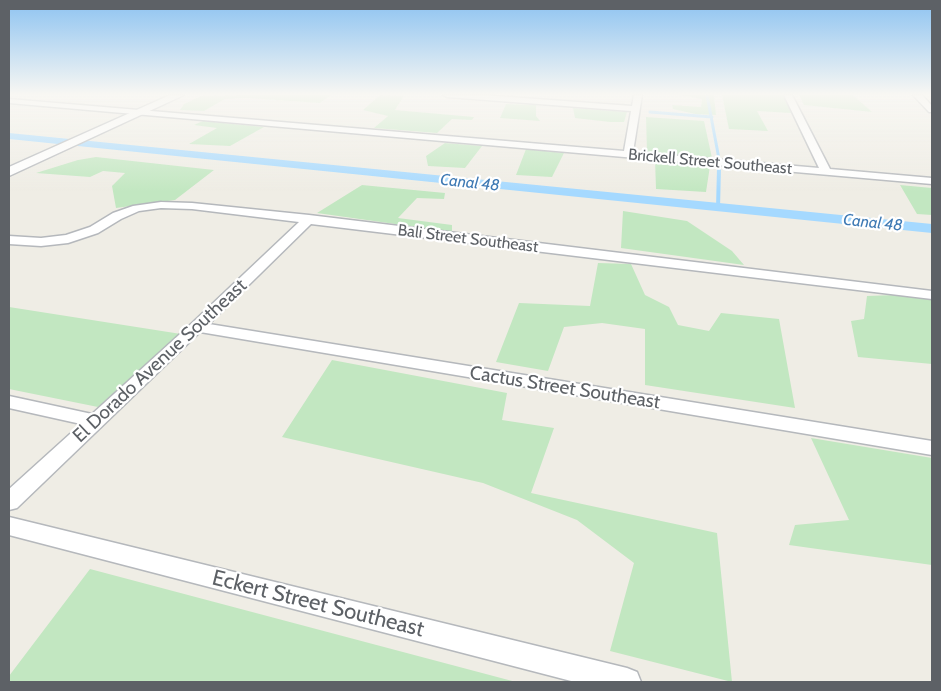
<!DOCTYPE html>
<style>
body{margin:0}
#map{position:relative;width:941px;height:691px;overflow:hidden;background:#efede5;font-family:Cabin,sans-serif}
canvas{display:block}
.frame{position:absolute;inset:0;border:10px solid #5d6166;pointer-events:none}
</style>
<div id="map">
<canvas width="941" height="691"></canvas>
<div class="frame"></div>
</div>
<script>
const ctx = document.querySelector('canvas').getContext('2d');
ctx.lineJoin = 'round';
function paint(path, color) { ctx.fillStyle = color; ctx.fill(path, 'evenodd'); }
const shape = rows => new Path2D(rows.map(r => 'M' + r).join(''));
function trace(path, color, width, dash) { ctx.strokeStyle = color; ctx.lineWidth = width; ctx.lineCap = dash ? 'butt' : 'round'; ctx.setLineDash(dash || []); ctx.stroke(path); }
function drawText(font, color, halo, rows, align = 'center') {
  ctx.font = font + ' Cabin,sans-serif'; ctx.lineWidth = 4.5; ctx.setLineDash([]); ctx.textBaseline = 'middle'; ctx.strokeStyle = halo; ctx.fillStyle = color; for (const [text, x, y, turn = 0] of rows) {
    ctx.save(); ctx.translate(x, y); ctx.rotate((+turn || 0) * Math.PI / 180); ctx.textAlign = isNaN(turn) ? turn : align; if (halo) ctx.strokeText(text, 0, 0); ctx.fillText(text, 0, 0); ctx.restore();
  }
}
paint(shape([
 [241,95,331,95,320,103,247,98,225,99,204,111,180,110,184,104,201,96],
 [380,95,404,96,395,110,474,117,472,120,452,119,437,133,374,128,388,116,363,110],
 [680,95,714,95,716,115,695,114,673,109,672,105,701,107,702,99],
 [722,95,783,95,791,113,757,111,768,131,729,129],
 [799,95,853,95,872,112,804,105],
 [506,104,536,105,536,116,540,121,500,118],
 [573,108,627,112,624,122,610,122,575,118],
 [646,117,704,121,712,158,647,152],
 [203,121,264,127,230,146,189,144,217,128,194,125],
 [445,143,482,146,465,168,428,166,426,156],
 [526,149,564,153,552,177,516,175],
 [96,157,214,170,175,200,116,208,112,186,125,173,103,171,90,177,36,173,78,160],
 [655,160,710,166,706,192,656,189],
 [362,185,445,193,444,199,417,198,398,218,452,225,452,232,317,213],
 [900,185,932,188,932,215,917,214],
 [623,211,687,221,732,251,744,265,621,248],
 [598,263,631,264,645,295,669,307,678,325,709,331,721,313,779,319,795,408,645,385,645,329,602,323,564,327,548,371,496,362,519,303,590,306],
 [895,295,932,299,932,364,858,357,851,321,864,319,867,296],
 [9,307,181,334,98,407,9,389],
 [332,360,507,393,502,420,554,428,531,493,717,533,732,682,610,651,634,563,577,520,483,483,282,437],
 [811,438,932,458,932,565,789,545,795,525,849,520],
 [90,569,516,682,9,682,9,676]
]), '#c2e7c1');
trace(shape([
 [707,95,719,159],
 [650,112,712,117]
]), '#a5d9ff', 3);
trace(shape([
 [718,208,719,168]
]), '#a5d9ff', 4);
paint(shape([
 [9,133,932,224,932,233,9,139,9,133]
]), '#a5d9ff');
const minor = shape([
 [443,95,483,95,632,106,634,95,642,95,633,152,819,168,784,95,792,95,830,169,932,178,932,184,9,103,9,99,624,151,631,111,447,97,443,95],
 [913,95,922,95,932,106,932,112,929,112,913,95],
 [161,202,192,203,309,215,932,291,932,299,311,224,209,324,932,441,932,455,200,332,17,508,9,510,9,489,81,424,9,408,9,396,92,414,191,324,299,222,192,209,161,208,139,211,121,219,98,233,68,243,41,246,9,244,9,236,41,238,66,235,90,227,113,213,133,206,161,202],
 [9,517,627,668,637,672,641,682,575,682,9,535,9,517]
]);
const tertiary = shape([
 [170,95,184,95,9,176,9,167,170,95]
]);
trace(minor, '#b5b8bc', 3);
trace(tertiary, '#b5b8bc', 3);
paint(minor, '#fff');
paint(tertiary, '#fff');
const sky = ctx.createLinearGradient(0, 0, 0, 192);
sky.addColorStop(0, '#8dc3f1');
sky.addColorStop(0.49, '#f8f7f3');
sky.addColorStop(1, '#f8f7f300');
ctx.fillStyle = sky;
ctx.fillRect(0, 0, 941, 192);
drawText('16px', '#5d6166', '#fff', [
 ["Brickell Street Southeast",710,162,5],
 ["Bali Street Southeast",468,239,7]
]);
drawText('italic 16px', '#3f7ab4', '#fff', [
 ["Canal 48",470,183,6],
 ["Canal 48",873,223,6]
]);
drawText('19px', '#5d6166', '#fff', [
 ["El Dorado Avenue Southeast",160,361,-43],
 ["Cactus Street Southeast",565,388,9]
]);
drawText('22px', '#5d6166', '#fff', [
 ["Eckert Street Southeast",318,604,14]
]);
</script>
